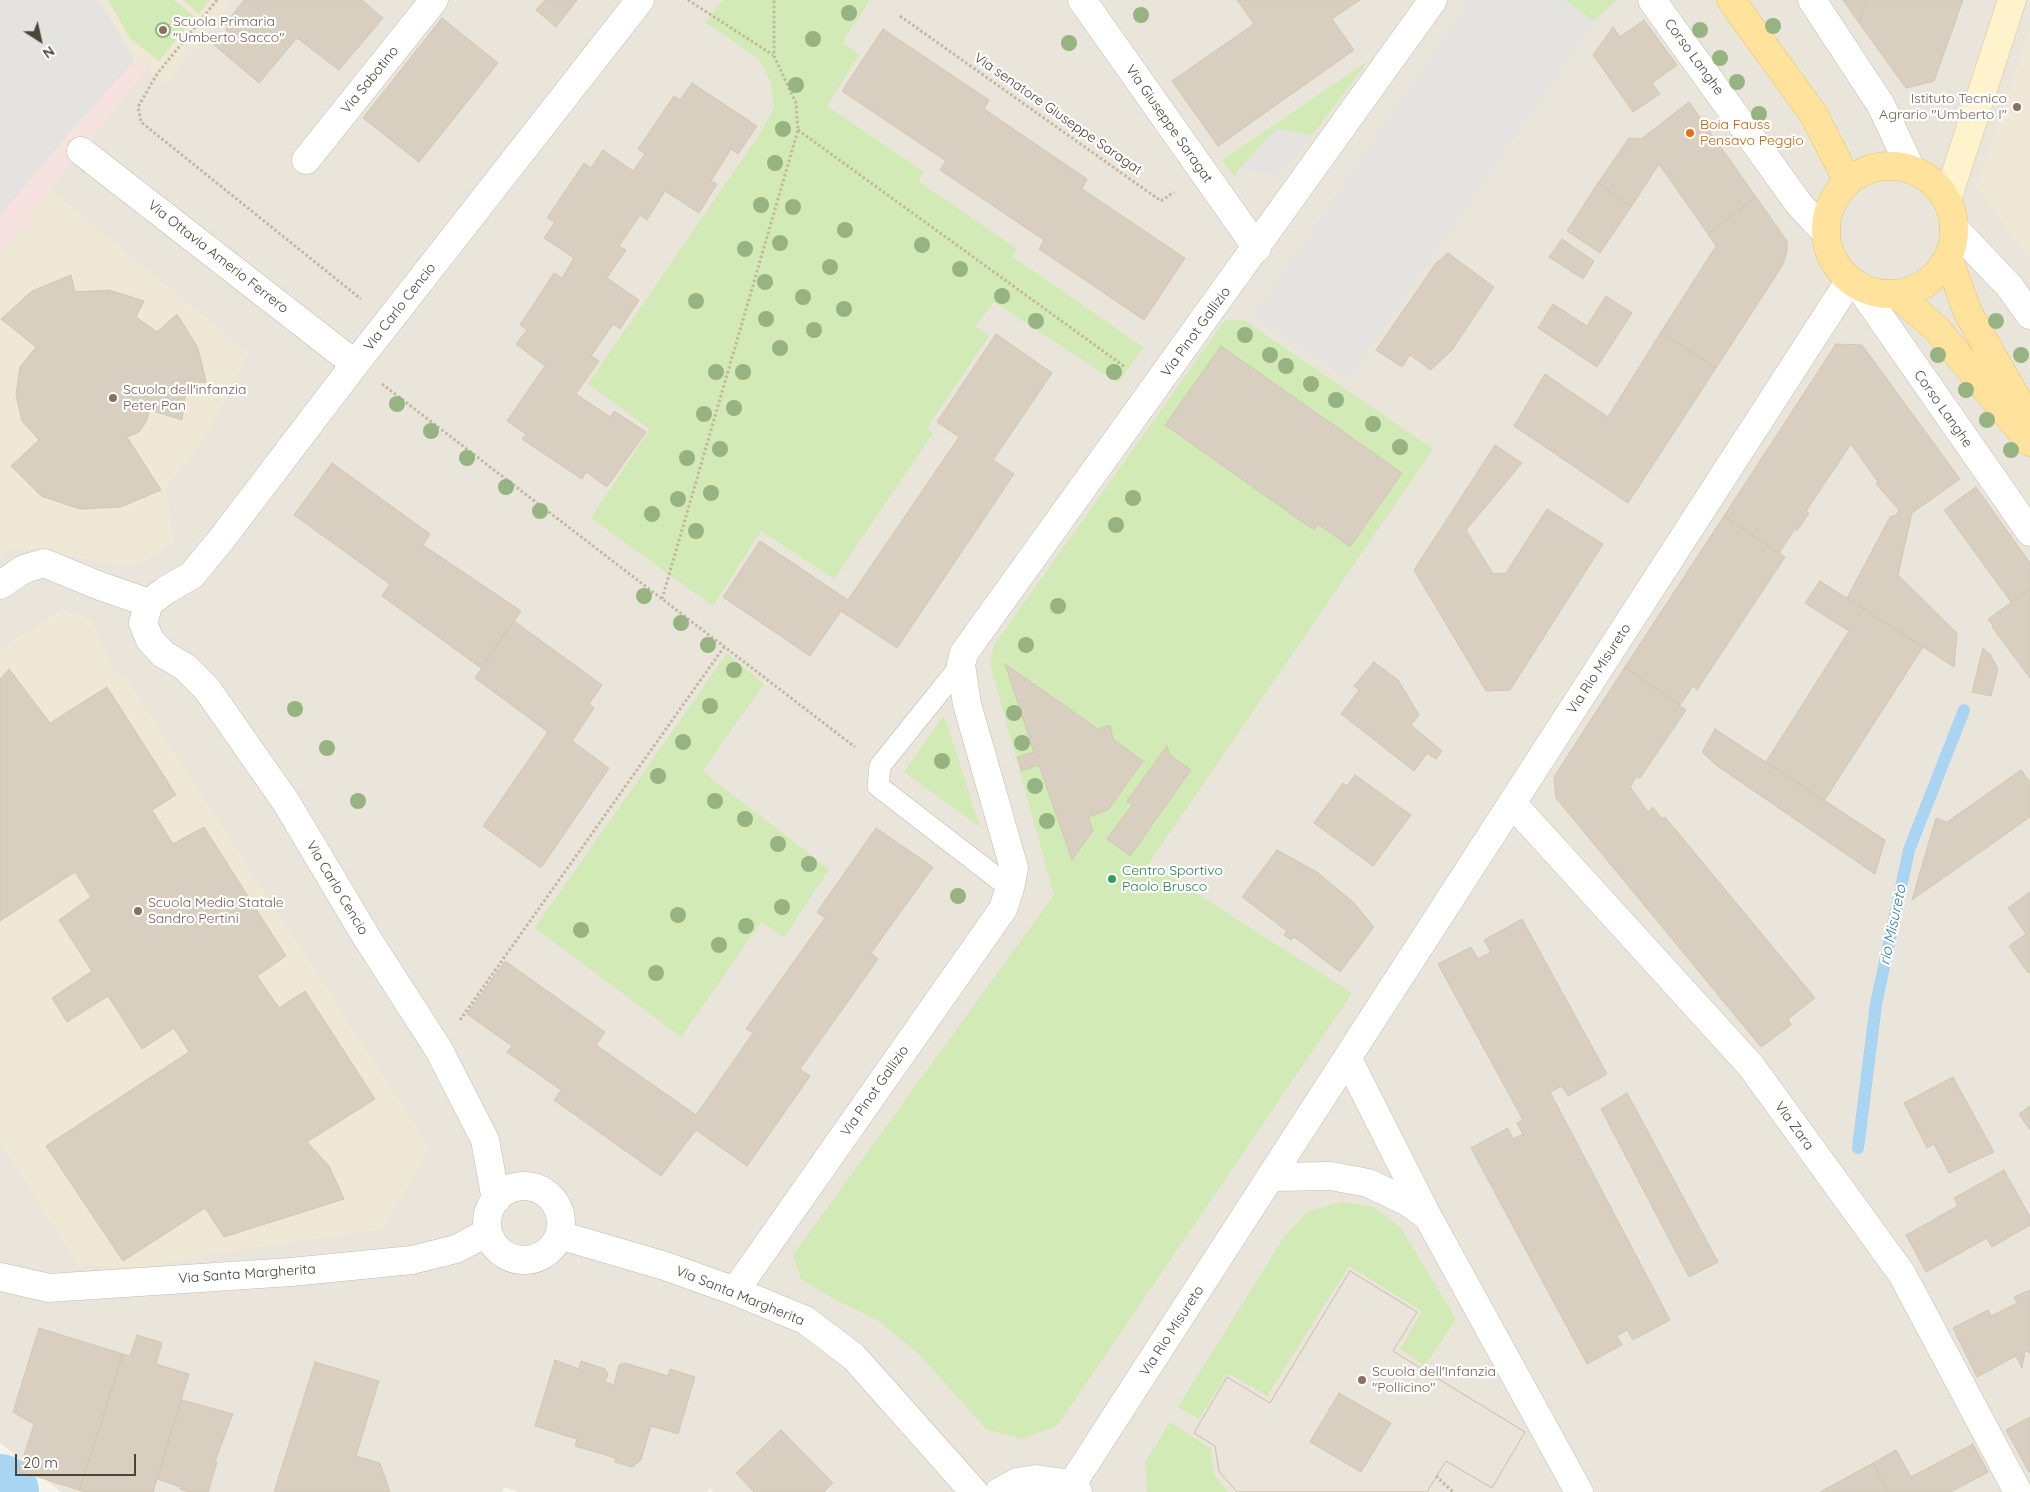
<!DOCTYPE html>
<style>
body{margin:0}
#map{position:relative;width:2030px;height:1492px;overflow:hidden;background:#f6f3ec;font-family:Quicksand,sans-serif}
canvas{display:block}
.north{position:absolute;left:15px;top:15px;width:50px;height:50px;-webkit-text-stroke:4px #fff;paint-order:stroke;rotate:145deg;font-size:14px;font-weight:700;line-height:20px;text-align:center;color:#4b4439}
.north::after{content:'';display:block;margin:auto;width:18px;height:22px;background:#4b4439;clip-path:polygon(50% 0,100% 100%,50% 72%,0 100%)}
.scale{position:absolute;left:15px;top:1454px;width:121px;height:22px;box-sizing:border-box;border:2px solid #4b4439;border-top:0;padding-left:6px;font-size:15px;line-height:18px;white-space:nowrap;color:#4b4439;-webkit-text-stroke:4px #fff;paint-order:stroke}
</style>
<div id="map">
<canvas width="2030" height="1492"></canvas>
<div class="north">N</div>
<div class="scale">20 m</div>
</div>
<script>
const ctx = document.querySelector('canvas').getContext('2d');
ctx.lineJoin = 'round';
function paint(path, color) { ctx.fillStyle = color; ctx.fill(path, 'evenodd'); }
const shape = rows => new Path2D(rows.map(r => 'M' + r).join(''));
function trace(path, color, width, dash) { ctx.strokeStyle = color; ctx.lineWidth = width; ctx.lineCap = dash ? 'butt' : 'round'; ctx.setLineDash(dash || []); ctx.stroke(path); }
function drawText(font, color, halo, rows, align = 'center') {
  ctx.font = font + ' Quicksand,sans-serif'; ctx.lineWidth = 4.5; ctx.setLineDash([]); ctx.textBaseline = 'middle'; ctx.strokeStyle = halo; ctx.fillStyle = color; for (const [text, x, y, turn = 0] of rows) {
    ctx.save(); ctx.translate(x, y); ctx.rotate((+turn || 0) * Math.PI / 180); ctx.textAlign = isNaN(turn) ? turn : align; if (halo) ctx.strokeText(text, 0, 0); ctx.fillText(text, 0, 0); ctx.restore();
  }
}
paint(shape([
 [99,0,2030,0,2030,1492,713,1492,710,1488,707,1492,519,1492,504,1487,502,1492,61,1492,0,1443,0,216,135,60]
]), '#eae5da');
paint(shape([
 [99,0,233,0,166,85,135,60],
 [2030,27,2030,261,1976,187],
 [50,189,249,353,203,442,166,488,174,544,137,565,101,562,56,553,9,547,0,559,0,254],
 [62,609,92,620,114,671,127,679,430,1148,383,1229,226,1252,139,1268,77,1264,0,1142,0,649]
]), '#efe8d6');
paint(shape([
 [0,0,99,0,135,60,147,70,0,254]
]), '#f6e3e0');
paint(shape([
 [108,0,174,0,195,17,159,61,130,38],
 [183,0,210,0,199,14],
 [723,0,870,0,842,42,859,55,827,106,924,172,918,181,1017,249,1013,257,1143,347,1118,383,994,302,975,326,989,336,927,428,933,433,834,579,761,531,713,606,591,518,650,429,588,384,759,135,774,108,771,82,758,58,705,22],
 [1564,0,1617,0,1594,21],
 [1368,61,1312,135,1276,129,1234,176,1222,160],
 [1225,320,1244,320,1433,449,1149,863,1352,993,1057,1426,1022,1439,986,1429,920,1355,877,1320,834,1299,801,1279,793,1255,1054,895,990,664,994,645],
 [727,653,764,684,702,771,829,869,784,937,761,922,681,1037,535,928],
 [944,715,980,827,904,772],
 [1341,1202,1373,1207,1401,1228,1456,1319,1425,1366,1400,1349,1422,1311,1349,1266,1267,1396,1228,1373,1199,1419,1178,1407,1284,1237,1308,1212],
 [1170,1422,1211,1449,1214,1475,1228,1492,1147,1492,1145,1463]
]), '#d2eab5');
paint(shape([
 [0,0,99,0,135,60,65,138,0,216],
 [1470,0,1564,0,1594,21,1348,379,1255,315],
 [1276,129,1312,135,1275,174,1239,169]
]), '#e5e3e0');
trace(shape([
 [1858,1148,1876,1004,1909,850,1964,710]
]), '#a9d4f2', 12);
trace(shape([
 [0,1490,3,1492]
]), '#a9d4f2', 72);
const building = shape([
 [244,0,362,0,383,18,339,70,297,38,259,83,213,44,229,27,225,24,244,0],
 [545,0,577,0,556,27,536,10,545,0],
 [1237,0,1360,0,1332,19,1354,50,1218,146,1172,81,1254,24,1237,0],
 [1843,0,1867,0,1859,23,1843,0],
 [1867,0,1963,0,1934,81,1906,88,1859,23,1867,0],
 [442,18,498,63,419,162,363,118,442,18],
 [1644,20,1677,65,1652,83,1660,94,1633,112,1593,55,1613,27,1620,37,1644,20],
 [883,29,989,100,984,109,1087,179,1082,189,1185,258,1144,320,1039,249,1044,240,940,170,946,161,842,91,883,29],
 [692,83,757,126,738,154,731,149,711,181,717,184,699,213,665,191,647,220,640,215,619,246,626,250,607,278,639,300,620,329,613,324,591,356,599,361,576,394,610,417,614,411,646,432,607,487,586,472,582,479,522,439,526,434,507,421,545,366,516,344,527,330,520,325,554,273,562,278,574,258,544,238,555,222,547,218,584,163,591,168,603,150,633,171,645,154,638,149,674,96,680,100,692,83],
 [1689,102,1756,197,1708,234,1659,164,1631,207,1598,183,1629,138,1641,139,1689,102],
 [1598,183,1631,207,1600,253,1567,231,1598,183],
 [1756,197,1787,241,1787,252,1782,266,1716,368,1661,332,1716,246,1708,234,1756,197],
 [1562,239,1594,261,1583,279,1549,257,1562,239],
 [1448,253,1494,287,1452,350,1431,370,1410,355,1402,367,1376,350,1436,263,1448,253],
 [71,275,75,292,109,290,144,301,136,317,157,332,177,314,198,348,206,382,187,384,182,420,150,410,146,422,139,432,127,437,161,490,121,507,80,509,41,496,11,466,39,440,22,421,16,395,20,367,36,347,1,319,32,291,71,275],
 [1606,296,1632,313,1597,367,1538,328,1553,304,1587,326,1606,296],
 [1661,332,1716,368,1628,503,1514,426,1545,374,1608,417,1661,332],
 [996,334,1052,373,993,460,1014,474,897,648,841,611,810,656,723,597,760,541,848,600,959,437,937,422,996,334],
 [1836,344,1862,345,1960,479,1912,513,1898,575,1957,633,1954,667,1847,598,1890,517,1896,515,1899,510,1876,484,1878,482,1851,444,1806,511,1809,513,1797,531,1795,529,1779,553,1724,516,1836,344],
 [1221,346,1402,473,1350,547,1318,524,1314,530,1165,425,1221,346],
 [1495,445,1522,463,1466,530,1493,574,1506,573,1547,509,1603,544,1510,690,1486,691,1414,570,1495,445],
 [332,463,430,534,423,545,521,611,481,668,382,596,390,584,294,515,332,463],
 [1976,487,2030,563,2030,589,2011,602,1944,510,1976,487],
 [1724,516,1785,557,1697,690,1693,686,1680,705,1625,667,1724,516],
 [1820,581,1923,647,1824,801,1766,762,1849,631,1805,603,1820,581],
 [2030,589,2030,678,1992,627,1993,626,1988,619,2030,589],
 [514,621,602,685,589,704,594,708,572,741,609,768,541,868,483,826,548,732,475,678,514,621],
 [1983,648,1990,654,1998,669,1991,696,1972,692,1983,648],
 [1374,662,1398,680,1419,715,1411,725,1442,751,1436,759,1427,753,1414,771,1341,714,1359,690,1354,686,1374,662],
 [1005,664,1098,729,1110,725,1113,739,1143,761,1108,810,1088,817,1093,831,1072,860,1039,765,1022,771,1017,757,1034,752,1005,664],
 [1625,667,1686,710,1640,778,1636,777,1630,787,1648,812,1653,807,1662,819,1665,817,1815,998,1788,1019,1791,1025,1761,1047,1556,798,1554,777,1625,667],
 [9,669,50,723,107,687,176,795,152,810,173,844,204,827,286,956,257,976,279,1008,305,991,375,1099,307,1142,329,1166,344,1199,224,1237,205,1208,123,1261,46,1146,189,1052,174,1028,142,1049,108,996,67,1022,52,998,92,971,59,920,91,897,75,872,0,921,0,679,9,669],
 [1715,729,1885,840,1875,874,1716,765,1702,752,1715,729],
 [1167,746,1170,755,1191,770,1130,856,1107,839,1132,805,1127,801,1167,746],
 [2021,770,2030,782,2030,817,1912,900,1936,818,1947,822,2021,770],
 [1355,775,1411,815,1373,866,1314,823,1343,783,1347,786,1355,775],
 [876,828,933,867,871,953,878,959,800,1069,810,1076,747,1166,696,1130,661,1176,554,1100,561,1090,507,1052,512,1046,467,1014,505,961,605,1032,596,1045,696,1115,753,1033,746,1029,825,918,817,912,876,828],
 [1277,850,1317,872,1353,902,1374,927,1340,972,1294,937,1291,940,1284,935,1287,931,1242,897,1277,850],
 [2030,892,2030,972,2028,973,2009,946,2026,934,2008,908,2030,892],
 [1522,919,1607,1074,1568,1096,1562,1086,1550,1092,1670,1320,1633,1340,1627,1330,1617,1336,1622,1345,1587,1364,1471,1148,1508,1128,1513,1139,1523,1134,1517,1123,1523,1120,1438,964,1471,947,1478,959,1491,952,1484,940,1522,919],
 [1953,1077,1994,1152,1949,1173,1934,1144,1927,1148,1904,1103,1953,1077],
 [1627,1093,1718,1262,1689,1277,1601,1109,1627,1093],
 [2030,1106,2030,1130,2019,1114,2030,1106],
 [2004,1170,2030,1217,2030,1225,1992,1247,1987,1238,1926,1272,1906,1235,1958,1206,1954,1198,2004,1170],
 [1350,1271,1417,1312,1393,1351,1525,1432,1492,1488,1446,1461,1427,1492,1237,1492,1219,1471,1215,1446,1194,1433,1227,1377,1270,1403,1350,1271],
 [1339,1393,1391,1423,1361,1472,1310,1442,1339,1393],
 [1350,1271,1417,1312,1393,1351,1525,1432,1492,1488,1446,1461,1427,1492,1237,1492,1219,1471,1215,1446,1194,1433,1227,1377,1270,1403,1350,1271],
 [2030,1290,2030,1353,2025,1351,2022,1368,2016,1356,1977,1377,1953,1328,1988,1310,1991,1316,2017,1303,2014,1297,2030,1290],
 [39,1328,123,1354,79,1490,19,1471,34,1424,13,1412,39,1328],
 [137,1335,162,1343,156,1364,189,1374,153,1492,85,1492,79,1490,123,1354,130,1356,137,1335],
 [555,1360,579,1369,581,1361,605,1369,608,1374,605,1382,614,1385,619,1365,625,1363,668,1376,670,1369,695,1377,678,1434,651,1426,641,1460,632,1467,615,1462,616,1458,575,1446,577,1439,535,1426,555,1360],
 [315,1362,379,1381,356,1456,380,1463,390,1492,274,1492,315,1362],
 [182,1400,233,1414,215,1461,217,1462,208,1492,189,1492,180,1489,181,1487,157,1479,182,1400],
 [2030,1417,2030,1471,2029,1472,2006,1430,2030,1417],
 [781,1430,833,1483,824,1492,754,1492,736,1473,781,1430],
 [1973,1444,1988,1472,1951,1492,1888,1492,1873,1463,1896,1450,1911,1477,1973,1444],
 [1873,1463,1888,1492,1820,1492,1873,1463]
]);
paint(building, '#d8cfc1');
trace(building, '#d3c7b4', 1);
const service = shape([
 [961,665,880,766,878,786,1010,888]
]);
const minor = shape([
 [1082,0,1257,248],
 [1652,0,1799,204,1826,233],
 [1812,0,1881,105,1911,169],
 [81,151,355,364],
 [306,160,434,0],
 [1954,228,2010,287,2030,315],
 [1858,285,2030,532],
 [0,585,24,569,44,563,100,586,149,603],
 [1512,803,1751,1066,1902,1274,2018,1492],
 [1273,1177,1331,1176,1368,1183,1408,1202,1428,1217,1348,1059],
 '487 1223a37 37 0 1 1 74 0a37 37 0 1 1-74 0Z',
 [496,1200,485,1140,439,1050,367,938,286,802,207,689,185,667,163,654,150,640,143,623,149,603,166,590,192,575,220,541,355,364,640,0],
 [1428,1217,1579,1492],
 [559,1235,665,1266,735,1291,805,1320,854,1357,974,1492],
 [0,1277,49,1288,291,1272,412,1260,456,1249,488,1232],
 [735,1291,1003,909,1010,888,1014,868,967,704,961,665,964,653,1433,0],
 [1072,1484,1850,280],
 [999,1492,1017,1482,1036,1479,1072,1484,1078,1492]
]);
const secondary = shape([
 [1947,200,2012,0]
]);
const primary = shape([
 [1731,0,1814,115,1848,182],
 '1826 230a64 64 0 1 1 128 0a64 64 0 1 1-128 0Z',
 [1948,257,1968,313,2029,420],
 [1896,294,1936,328,2030,442]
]);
trace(service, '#c2bbae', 22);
trace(minor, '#c2bbae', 29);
trace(secondary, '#d6c79b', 29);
trace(primary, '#e6c16a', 29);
trace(shape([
 [217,0,157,74,138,107,141,122,361,299],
 [688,0,773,55],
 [900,16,1161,201,1174,192],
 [798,130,1125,367],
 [382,384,855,747],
 [662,599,798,130,796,103,774,56,774,0],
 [460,1020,724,647],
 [1436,1476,1453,1492]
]), '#c4b79f', 3, [2.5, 2.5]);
trace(service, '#fff', 21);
trace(minor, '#fff', 28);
trace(secondary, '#fff3cd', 28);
trace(primary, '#ffe39c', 28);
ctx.fillStyle = '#97b381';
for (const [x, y] of [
 [849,13],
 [1141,15],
 [1773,26],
 [163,30],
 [1700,30],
 [813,39],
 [1069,43],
 [1720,58],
 [1737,82],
 [796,85],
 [1759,114],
 [783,129],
 [775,163],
 [761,205],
 [793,207],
 [845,230],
 [780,243],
 [922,245],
 [745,249],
 [830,267],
 [960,269],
 [765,282],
 [1002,296],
 [803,297],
 [696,301],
 [844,309],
 [766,319],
 [1036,321],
 [1996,321],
 [814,330],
 [1245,335],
 [780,348],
 [1270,355],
 [1938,355],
 [2021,355],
 [1286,366],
 [716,372],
 [743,372],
 [1114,372],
 [1311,384],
 [1966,390],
 [1336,400],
 [397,404],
 [734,408],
 [704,414],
 [1987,420],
 [1373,424],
 [431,431],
 [1400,447],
 [720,449],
 [2011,450],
 [467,458],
 [687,458],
 [506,487],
 [711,493],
 [1133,498],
 [678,499],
 [540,511],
 [652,514],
 [1116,525],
 [696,531],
 [644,596],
 [1058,606],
 [681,623],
 [708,645],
 [1026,645],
 [734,670],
 [710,706],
 [295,709],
 [1014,713],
 [683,742],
 [1022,743],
 [327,748],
 [942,761],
 [658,776],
 [1035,786],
 [358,801],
 [715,801],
 [745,819],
 [1047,821],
 [778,844],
 [809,864],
 [958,896],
 [782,907],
 [678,915],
 [746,926],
 [581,930],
 [719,945],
 [656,973]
]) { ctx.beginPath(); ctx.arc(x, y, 8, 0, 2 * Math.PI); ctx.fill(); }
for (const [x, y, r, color] of [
 [163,30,5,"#8d6e63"],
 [2017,107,5,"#8d6e63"],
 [1690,133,5,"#e8710a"],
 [113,398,5,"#8d6e63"],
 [1112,879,5,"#2e9e5b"],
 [138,911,5,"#8d6e63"],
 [1362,1380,5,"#8d6e63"]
]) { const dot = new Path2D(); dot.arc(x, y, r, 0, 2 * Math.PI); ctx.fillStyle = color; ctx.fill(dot); trace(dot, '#fff', 2); }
drawText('14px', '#785e54', '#fff', [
 ["Scuola Primaria",173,22],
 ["\"Umberto Sacco\"",173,38],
 ["Istituto Tecnico",2007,99,"right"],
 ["Agrario \"Umberto I\"",2007,115,"right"],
 ["Scuola dell'infanzia",123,390],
 ["Peter Pan",123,406],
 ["Scuola Media Statale",148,903],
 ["Sandro Pertini",148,919],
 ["Scuola dell'Infanzia",1372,1372],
 ["\"Pollicino\"",1372,1388]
], 'left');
drawText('14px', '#4b4439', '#fff', [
 ["Corso Langhe",1694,57,54],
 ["Via Sabotino",370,80,-51],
 ["Via senatore Giuseppe Saragat",1058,114,35],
 ["Via Giuseppe Saragat",1169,124,55],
 ["Via Ottavia Amerio Ferrero",218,257,38],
 ["Via Carlo Cencio",400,307,-52],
 ["Via Pinot Gallizio",1196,332,-54],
 ["Corso Langhe",1943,409,55],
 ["Via Rio Misureto",1599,669,-57],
 ["Via Carlo Cencio",337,888,59],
 ["Via Pinot Gallizio",875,1091,-55],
 ["Via Zara",1794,1126,54],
 ["Via Santa Margherita",247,1274,-4],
 ["Via Santa Margherita",740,1296,22],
 ["Via Rio Misureto",1172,1331,-57]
]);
drawText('14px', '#c56008', '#fff', [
 ["Boia Fauss",1700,125],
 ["Pensavo Peggio",1700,141]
], 'left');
drawText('14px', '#27864d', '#fff', [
 ["Centro Sportivo",1122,871],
 ["Paolo Brusco",1122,887]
], 'left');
drawText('italic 15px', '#2e7ab2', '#fff', [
 ["rio Misureto",1893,925,-78]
]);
</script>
